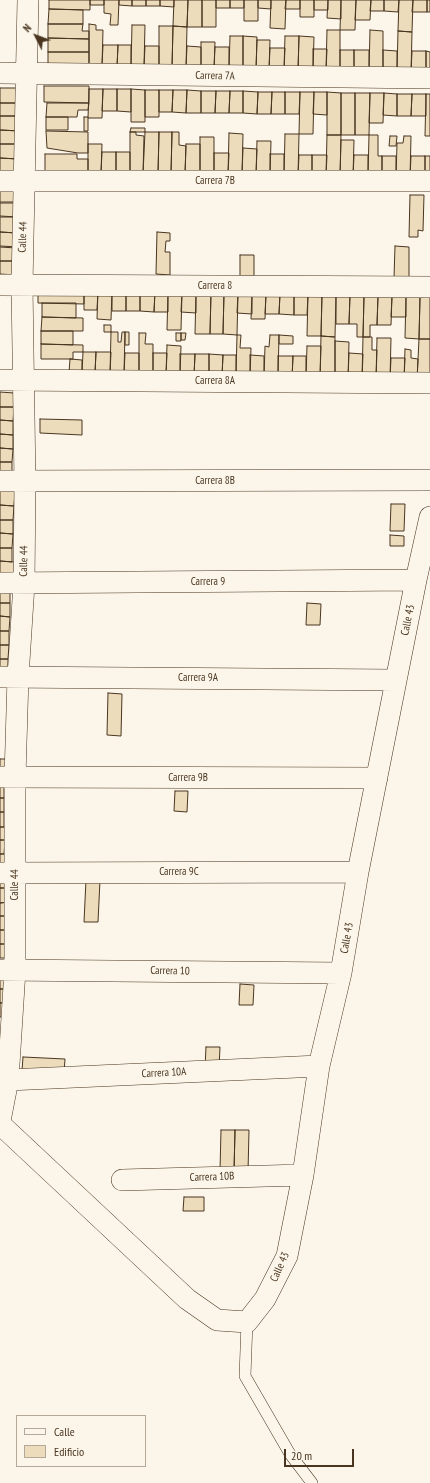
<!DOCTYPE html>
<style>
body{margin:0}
#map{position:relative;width:430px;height:1483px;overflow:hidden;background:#fbf6e9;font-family:"PT Sans Narrow",sans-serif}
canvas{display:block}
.legend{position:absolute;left:16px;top:1415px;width:130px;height:52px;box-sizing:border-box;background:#fbf6e9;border:1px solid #b4a999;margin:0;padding:5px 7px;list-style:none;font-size:12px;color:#4a3520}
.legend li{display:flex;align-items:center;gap:8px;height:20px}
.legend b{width:20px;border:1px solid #b4a999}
.north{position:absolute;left:16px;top:16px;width:40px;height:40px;-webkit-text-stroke:3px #fbf6e9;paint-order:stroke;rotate:312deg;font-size:11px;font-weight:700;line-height:16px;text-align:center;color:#4a3520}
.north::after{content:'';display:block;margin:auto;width:14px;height:18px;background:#4a3520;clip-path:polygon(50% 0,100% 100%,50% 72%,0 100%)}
.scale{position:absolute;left:284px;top:1449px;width:70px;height:18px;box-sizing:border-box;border:2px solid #4a3520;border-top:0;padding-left:5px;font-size:12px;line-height:14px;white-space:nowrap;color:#4a3520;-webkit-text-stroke:3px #fbf6e9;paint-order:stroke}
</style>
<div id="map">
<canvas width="430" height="1483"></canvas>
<ul class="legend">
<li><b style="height:5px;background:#fbf6e9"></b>Calle</li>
<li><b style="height:11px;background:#ecdcbc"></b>Edificio</li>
</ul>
<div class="north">N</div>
<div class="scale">20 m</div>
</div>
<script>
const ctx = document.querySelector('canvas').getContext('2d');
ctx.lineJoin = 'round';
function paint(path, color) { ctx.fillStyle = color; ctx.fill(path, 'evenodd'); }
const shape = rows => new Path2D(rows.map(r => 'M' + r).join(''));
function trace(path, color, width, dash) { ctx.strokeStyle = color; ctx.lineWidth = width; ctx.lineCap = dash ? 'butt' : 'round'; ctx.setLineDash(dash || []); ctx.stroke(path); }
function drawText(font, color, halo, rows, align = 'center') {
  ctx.font = font + ' "PT Sans Narrow",sans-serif'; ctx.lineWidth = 3; ctx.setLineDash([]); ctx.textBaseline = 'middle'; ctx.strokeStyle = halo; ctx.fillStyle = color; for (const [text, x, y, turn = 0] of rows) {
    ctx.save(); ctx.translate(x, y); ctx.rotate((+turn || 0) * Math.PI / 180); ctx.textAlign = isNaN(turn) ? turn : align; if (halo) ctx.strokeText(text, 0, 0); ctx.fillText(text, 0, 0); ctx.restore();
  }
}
const building = shape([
 [49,0,90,0,90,10,49,9,49,0],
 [90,0,104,0,104,5,90,5,90,0],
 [104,0,119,0,118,25,110,25,111,14,104,13,104,0],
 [119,0,132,0,132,6,119,5,119,0],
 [132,0,146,0,146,6,132,6,132,0],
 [146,0,160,0,160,6,146,6,146,0],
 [160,0,174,0,174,7,160,6,160,0],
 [174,0,188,0,187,27,173,26,174,0],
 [188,0,202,0,202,27,187,27,188,0],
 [202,0,216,0,216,27,202,27,202,0],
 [216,0,230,0,230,8,216,8,216,0],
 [230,0,244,0,244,8,230,8,230,0],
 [244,0,258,0,258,21,244,21,244,0],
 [258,0,271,0,271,9,258,8,258,0],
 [271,0,286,0,285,29,270,28,271,0],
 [286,0,300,0,300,9,285,9,286,0],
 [300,0,314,0,314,17,300,17,300,0],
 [314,0,328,0,328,10,314,10,314,0],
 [328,0,341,0,341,19,327,18,328,0],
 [341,0,356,0,355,30,340,30,341,0],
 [356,0,371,0,370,20,355,20,356,0],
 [371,0,384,0,384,11,370,11,371,0],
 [384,0,399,0,398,12,384,11,384,0],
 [399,0,413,0,412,32,398,31,399,0],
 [413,0,427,0,427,12,412,12,413,0],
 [427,0,430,0,430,12,427,12,427,0],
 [49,9,83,10,83,24,48,24,49,9],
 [48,24,83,24,82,31,89,31,89,39,48,38,48,24],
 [89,24,96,25,96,30,103,30,102,66,89,66,89,24],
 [132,25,145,25,144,67,131,67,132,25],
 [159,26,173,26,172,68,159,68,159,26],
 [173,26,187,27,186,68,172,68,173,26],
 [327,30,340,30,340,71,326,71,327,30],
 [370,30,383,31,383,72,369,72,370,30],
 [398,31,412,32,411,73,397,73,398,31],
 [230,36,243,36,243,69,229,69,230,36],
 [243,36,257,37,256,70,243,69,243,36],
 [285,36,299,36,298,71,284,70,285,36],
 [299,36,314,37,313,71,298,71,299,36],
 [48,38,89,39,89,52,48,52,48,38],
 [257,40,270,40,269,70,256,70,257,40],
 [201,42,215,42,214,69,201,68,201,42],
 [103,45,118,45,117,67,102,66,103,45],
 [118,45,131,45,131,67,117,67,118,45],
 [145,46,159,46,159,68,144,67,145,46],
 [187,46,201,47,201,68,186,68,187,46],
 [215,47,229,47,229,69,214,69,215,47],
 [270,48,285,48,284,70,269,70,270,48],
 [313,49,327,49,326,71,313,71,313,49],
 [340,50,354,50,354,72,340,71,340,50],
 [354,50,369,50,369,72,354,72,354,50],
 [383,50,397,51,397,73,383,72,383,50],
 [412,51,426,51,426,73,411,73,412,51],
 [426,51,430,52,430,74,426,73,426,51],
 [48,52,89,52,89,66,48,65,48,52],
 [44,86,89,86,89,103,44,102,44,86],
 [0,88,19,88,19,103,0,103,0,88],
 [89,89,103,89,102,118,88,118,89,89],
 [103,89,117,89,117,111,102,111,103,89],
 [117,89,131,89,131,112,117,111,117,89],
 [131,89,145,90,145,122,131,122,131,89],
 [145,90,159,90,159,117,145,117,145,90],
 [159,90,173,90,172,112,159,112,159,90],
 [173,90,187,90,186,113,172,112,173,90],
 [187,90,201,91,201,113,186,113,187,90],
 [201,91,216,91,215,113,201,113,201,91],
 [216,91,230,91,229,113,215,113,216,91],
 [230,91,243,91,243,113,229,113,230,91],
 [243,91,258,92,257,114,243,113,243,91],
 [258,92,272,92,271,114,257,114,258,92],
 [272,92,285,92,285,114,271,114,272,92],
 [285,92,300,92,299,114,285,114,285,92],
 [300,92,314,92,313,134,299,134,300,92],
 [314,92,327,92,327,115,313,114,314,92],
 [327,92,341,93,341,135,327,135,327,92],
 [341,93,355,93,355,135,341,135,341,93],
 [355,93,370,93,369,135,355,135,355,93],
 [370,93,384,93,383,123,369,123,370,93],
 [384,93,397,94,397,116,383,115,384,93],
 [397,94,412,94,411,116,397,116,397,94],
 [412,94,426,94,426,116,411,116,412,94],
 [426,94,430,94,430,136,425,136,426,94],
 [0,103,19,103,19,116,0,116,0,103],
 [47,103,89,103,88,110,78,110,77,117,46,117,47,103],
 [0,116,19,116,19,131,0,130,0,116],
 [46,117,68,117,68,130,46,130,46,117],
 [84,117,88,117,88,131,84,131,84,117],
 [131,128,145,128,145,132,130,132,131,128],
 [0,130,21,131,21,144,0,144,0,130],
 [46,131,88,132,88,153,78,153,47,148,46,131],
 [130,132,136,132,136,135,144,136,143,174,130,174,130,132],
 [145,132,159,132,158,174,143,174,145,132],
 [159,132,172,132,171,174,158,174,159,132],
 [172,132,179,132,179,145,186,146,185,174,171,174,172,132],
 [229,133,243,134,242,175,228,175,229,133],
 [285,134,299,134,298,176,284,176,285,134],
 [327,135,341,135,340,177,326,176,327,135],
 [369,135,378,135,378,156,382,156,382,177,368,177,369,135],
 [390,136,397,136,396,146,389,146,390,136],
 [404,136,411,136,410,178,396,178,397,143,403,143,404,136],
 [200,137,214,137,214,175,200,175,200,137],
 [341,140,354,140,353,177,340,177,341,140],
 [257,141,271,141,270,176,256,175,257,141],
 [0,144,21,144,18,159,0,158,0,144],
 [88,144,102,144,101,173,88,173,88,144],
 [186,144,200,144,200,175,185,174,186,144],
 [243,148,257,149,256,175,242,175,243,148],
 [102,152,116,152,116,173,101,173,102,152],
 [116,152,130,152,130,174,116,173,116,152],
 [214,153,229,153,228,175,214,175,214,153],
 [45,154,77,154,77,159,88,159,88,173,45,172,45,154],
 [270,154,284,154,284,176,270,176,270,154],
 [299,155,312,155,312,176,298,176,299,155],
 [312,155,327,155,326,176,312,176,312,155],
 [354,155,368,155,368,177,353,177,354,155],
 [382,156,396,156,396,178,382,177,382,156],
 [411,156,425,156,425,178,410,178,411,156],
 [425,156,430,156,430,178,425,178,425,156],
 [0,158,18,159,18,172,0,175,0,158],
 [0,189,17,189,17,202,0,202,0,189],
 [410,195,424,195,423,231,418,230,418,237,409,237,410,195],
 [0,203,18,203,18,217,0,216,0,203],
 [0,217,16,217,16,233,0,232,0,217],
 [0,232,18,233,18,247,0,246,0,232],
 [157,232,170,233,170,241,166,241,165,252,170,252,170,275,156,274,157,232],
 [395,246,409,247,409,279,394,278,395,246],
 [0,247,16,248,16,261,0,261,0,247],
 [240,255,254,255,254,276,240,276,240,255],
 [0,261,16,261,16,275,0,274,0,261],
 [38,289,84,290,84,304,38,303,38,289],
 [84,290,98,290,97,310,84,310,84,290],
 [98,290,112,291,111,320,97,319,98,290],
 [112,291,126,291,126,311,112,311,112,291],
 [126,291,140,291,140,311,126,311,126,291],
 [140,291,155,291,154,312,140,311,140,291],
 [155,291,168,291,168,312,154,312,155,291],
 [168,291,182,292,181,330,167,330,168,291],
 [182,292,196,292,196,313,181,312,182,292],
 [196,292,211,292,210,334,195,334,196,292],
 [211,292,224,293,223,334,210,334,211,292],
 [224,293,238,293,237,335,223,334,224,293],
 [238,293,252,293,252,314,237,313,238,293],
 [252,293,266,294,265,319,251,319,252,293],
 [266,294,280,294,279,314,265,314,266,294],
 [280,294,294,294,294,315,279,314,280,294],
 [294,294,308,294,307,315,294,315,294,294],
 [308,294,322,294,321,336,307,336,308,294],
 [322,294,336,295,335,337,321,336,322,294],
 [336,295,350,295,349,324,336,324,336,295],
 [350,295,364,296,363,337,357,337,357,324,349,324,350,295],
 [364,296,378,296,377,325,370,325,370,337,363,337,364,296],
 [378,296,392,296,391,325,377,325,378,296],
 [392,296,406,296,406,317,391,317,392,296],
 [406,296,420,297,419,339,405,338,406,296],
 [420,297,430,297,430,339,419,339,420,297],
 [42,303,76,303,76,318,42,317,42,303],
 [42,317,83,318,83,331,41,331,42,317],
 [104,325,111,325,111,332,104,332,104,325],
 [41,331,73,331,73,345,41,344,41,331],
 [111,332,118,332,118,342,121,342,122,332,125,332,124,374,110,374,111,332],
 [125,332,129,332,129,345,125,345,125,332],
 [139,333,146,333,145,344,153,344,153,375,139,374,139,333],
 [176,333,181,333,181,341,176,341,176,333],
 [181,333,186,333,185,340,181,340,181,333],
 [237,335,241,335,240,348,251,348,250,377,236,376,237,335],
 [270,335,279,335,278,377,264,377,265,346,269,347,270,335],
 [279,335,293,336,293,344,279,344,279,335],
 [321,336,335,337,335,379,320,378,321,336],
 [363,337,372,337,372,350,377,350,376,379,362,379,363,337],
 [377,338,391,338,390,380,376,379,377,338],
 [419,339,430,339,430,380,417,380,419,339],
 [335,341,349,342,348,379,335,379,335,341],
 [41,344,83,345,83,352,73,352,73,359,41,359,41,344],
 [167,345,181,346,180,375,166,375,167,345],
 [307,346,321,346,320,378,306,378,307,346],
 [405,349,411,350,411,358,418,359,417,380,404,380,405,349],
 [83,352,96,352,95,373,82,373,83,352],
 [96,352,111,352,110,374,95,373,96,352],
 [125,353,139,353,139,374,124,374,125,353],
 [153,353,167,353,166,375,153,375,153,353],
 [349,353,363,354,362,379,348,379,349,353],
 [180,354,195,354,194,376,180,375,180,354],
 [195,354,209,354,209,376,194,376,195,354],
 [209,354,223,355,222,376,209,376,209,354],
 [223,355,236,355,236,376,222,376,223,355],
 [250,355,264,356,264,377,250,377,250,355],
 [278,356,293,356,292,378,278,377,278,356],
 [293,356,306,356,306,378,292,378,293,356],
 [391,358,405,358,404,380,390,380,391,358],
 [70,359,82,360,82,373,69,373,70,359],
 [0,392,14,393,14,407,0,407,0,392],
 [0,407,14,407,13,421,0,420,0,407],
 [40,419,82,420,82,435,40,433,40,419],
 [0,420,13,421,13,435,0,434,0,420],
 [0,434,13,435,13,449,0,448,0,434],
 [0,448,13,449,12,462,0,462,0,448],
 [0,462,12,462,12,477,0,476,0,462],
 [0,490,15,491,14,506,0,505,0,490],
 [391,504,405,504,404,531,390,531,391,504],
 [0,505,14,506,13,520,0,520,0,505],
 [0,520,13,520,13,534,0,533,0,520],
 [0,533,13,534,12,548,0,548,0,533],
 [390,535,404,536,404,546,390,546,390,535],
 [0,548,12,548,12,562,0,561,0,548],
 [0,561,15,562,15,579,0,579,0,561],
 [0,588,10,589,10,603,0,603,0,588],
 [0,603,10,603,10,617,0,616,0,603],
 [307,603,321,604,320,625,306,625,307,603],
 [0,616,10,617,9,631,0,631,0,616],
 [0,631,9,631,9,645,0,645,0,631],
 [0,645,9,645,8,659,0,659,0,645],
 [0,659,8,659,8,673,0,673,0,659],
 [108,693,122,694,121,736,107,735,108,693],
 [0,759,7,759,6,773,0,773,0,759],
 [0,784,4,784,4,798,0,798,0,784],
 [175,791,188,791,187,812,174,811,175,791],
 [0,798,4,798,4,812,0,812,0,798],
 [0,812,4,812,4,827,0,827,0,812],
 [0,827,5,827,5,840,0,840,0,827],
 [0,840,5,840,4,854,0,854,0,840],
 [0,854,7,854,7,869,0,869,0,854],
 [0,875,9,888,0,888,0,875],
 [86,880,100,880,98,922,84,922,86,880],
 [0,888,9,888,9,902,0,903,0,888],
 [9,902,9,916,0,916,0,903,9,902],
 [0,916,9,916,9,930,0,930,0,916],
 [0,930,9,930,9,944,0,944,0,930],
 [0,944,9,944,9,958,0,958,0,944],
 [0,975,9,975,9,989,0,989,0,975],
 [240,984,254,985,253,1005,239,1005,240,984],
 [0,989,9,989,10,1002,0,1003,0,989],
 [10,1002,10,1017,0,1017,0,1003,10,1002],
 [206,1047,220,1047,219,1069,205,1068,206,1047],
 [23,1057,65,1059,64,1073,22,1071,23,1057],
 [221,1130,235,1130,234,1172,220,1171,221,1130],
 [235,1130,249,1130,248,1172,234,1172,235,1130],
 [184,1197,204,1197,204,1211,183,1211,184,1197]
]);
paint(building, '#ecdcbc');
trace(building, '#4a3520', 1);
const service = shape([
 [247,1322,245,1376,290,1454,312,1483]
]);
const minor = shape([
 [0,73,430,78],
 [0,181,430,181],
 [0,285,430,287],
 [0,380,430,383],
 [0,481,430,480],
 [0,583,416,580],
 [0,677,396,680],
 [0,777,377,778],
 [0,873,358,872],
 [0,970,341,973],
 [8,1080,319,1066],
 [0,1121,8,1080,15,970,15,777,18,677,24,584,25,482,22,285,28,0],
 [0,1124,187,1299,217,1320,247,1322,265,1299,287,1256,303,1175,319,1066,341,973,358,872,416,580,430,517],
 [122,1180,303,1175]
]);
trace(service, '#4a3520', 12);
trace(minor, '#4a3520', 22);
trace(service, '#fbf6e9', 11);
trace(minor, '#fbf6e9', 21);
drawText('11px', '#4a3520', '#fbf6e9', [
 ["Carrera 7A",215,76,1],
 ["Carrera 7B",215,181],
 ["Calle 44",23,237,-88],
 ["Carrera 8",215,286],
 ["Carrera 8A",215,381],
 ["Carrera 8B",215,481],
 ["Calle 44",24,561,-89],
 ["Carrera 9",208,582],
 ["Calle 43",408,620,-79],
 ["Carrera 9A",198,678],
 ["Carrera 9B",188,778],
 ["Carrera 9C",179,872],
 ["Calle 44",15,885,-90],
 ["Calle 43",347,938,-80],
 ["Carrera 10",170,971,1],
 ["Carrera 10A",164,1073,-3],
 ["Carrera 10B",212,1177,-2],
 ["Calle 43",280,1267,-66]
]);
</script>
